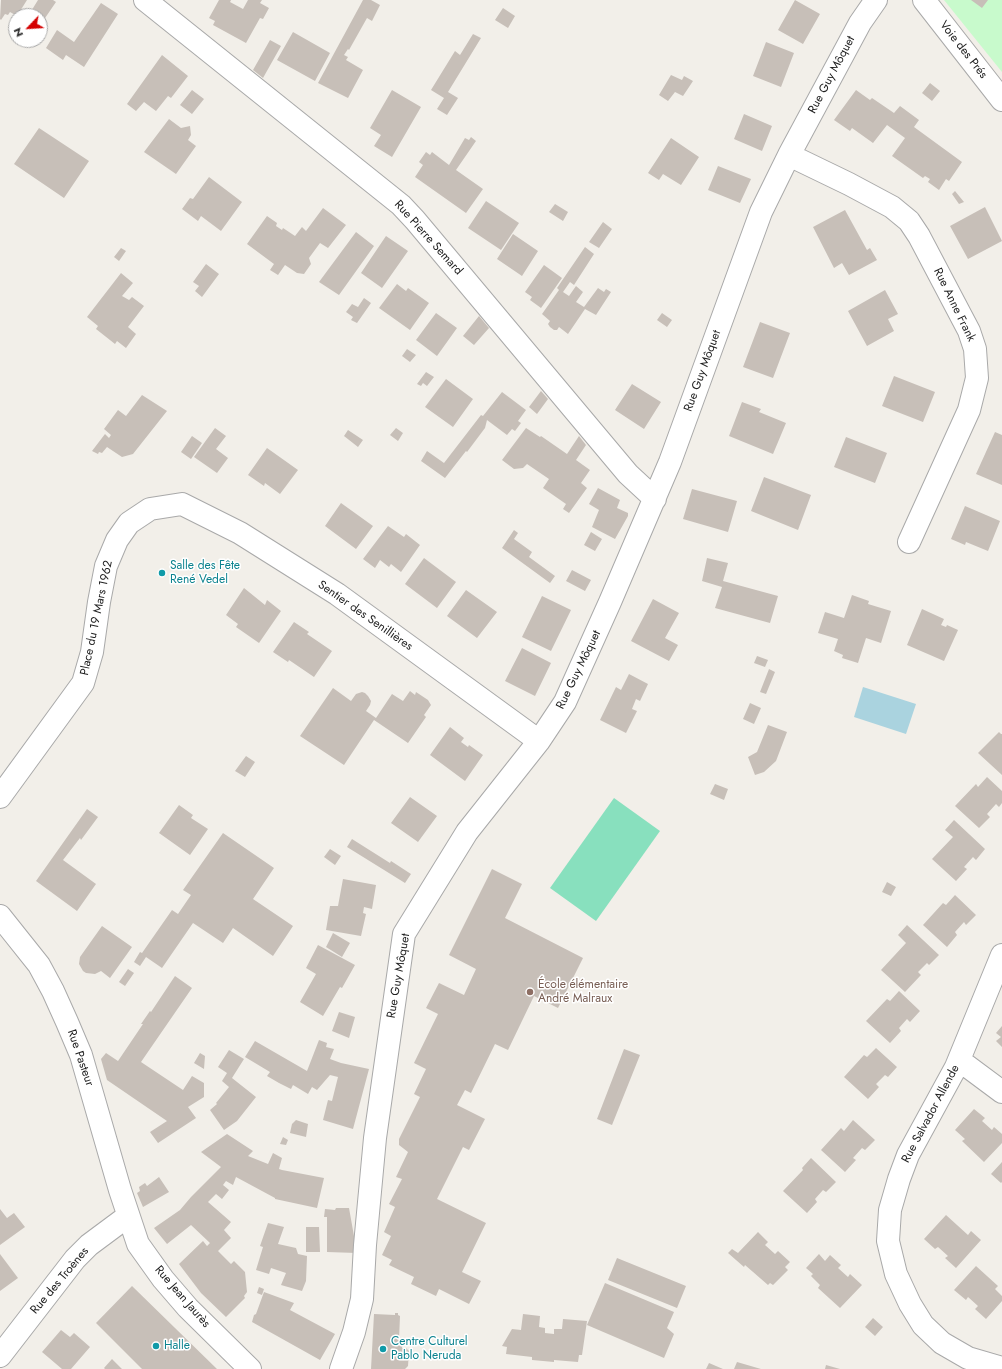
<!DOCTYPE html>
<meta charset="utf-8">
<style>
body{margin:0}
#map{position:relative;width:1002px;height:1369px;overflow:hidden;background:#f2efe9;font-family:Jost,sans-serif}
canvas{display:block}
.north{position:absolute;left:8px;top:8px;width:40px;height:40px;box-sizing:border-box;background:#fff;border:1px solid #a7a7a7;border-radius:50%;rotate:245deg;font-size:11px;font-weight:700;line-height:16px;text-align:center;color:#222}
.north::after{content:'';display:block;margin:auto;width:14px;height:18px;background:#d40000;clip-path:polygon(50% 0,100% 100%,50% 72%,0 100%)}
</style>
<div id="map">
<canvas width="1002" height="1369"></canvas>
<div class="north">N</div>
</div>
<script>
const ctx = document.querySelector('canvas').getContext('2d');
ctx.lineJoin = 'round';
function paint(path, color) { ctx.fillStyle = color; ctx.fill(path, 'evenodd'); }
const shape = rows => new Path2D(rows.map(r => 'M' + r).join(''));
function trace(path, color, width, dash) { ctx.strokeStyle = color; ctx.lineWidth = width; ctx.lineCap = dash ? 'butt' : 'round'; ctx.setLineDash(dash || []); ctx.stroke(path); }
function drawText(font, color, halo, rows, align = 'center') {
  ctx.font = font + ' Jost,sans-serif'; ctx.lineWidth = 3; ctx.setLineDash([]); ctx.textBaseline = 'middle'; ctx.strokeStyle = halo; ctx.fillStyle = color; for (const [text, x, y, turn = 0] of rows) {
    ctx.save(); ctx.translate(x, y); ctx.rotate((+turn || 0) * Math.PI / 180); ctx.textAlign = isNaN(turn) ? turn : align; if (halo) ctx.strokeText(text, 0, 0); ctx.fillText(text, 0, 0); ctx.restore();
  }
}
paint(shape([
 [944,0,1002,0,1002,72]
]), '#c8facc');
paint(shape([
 [614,798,660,831,596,921,550,888]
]), '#88e0be');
paint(shape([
 [863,687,916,704,906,734,854,717]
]), '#aad3df');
paint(shape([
 [1,0,27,0,17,16,10,12,8,15,5,14,1,20,0,19],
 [38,0,53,0,56,2,43,21,40,19,40,16,36,16,30,13],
 [219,0,231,0,230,2,243,9,248,0,262,0,260,3,269,8,263,19,260,18,246,43,213,25,215,21,209,18],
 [363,0,371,0,380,5,372,21,367,18,349,50,348,49,344,55,348,57,346,60,363,70,348,98,318,83],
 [795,0,820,14,803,44,778,30],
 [971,0,988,0,982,8],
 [101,3,118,14,84,67,66,55,63,60,46,48,57,30,74,42],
 [503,8,515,16,508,28,495,20],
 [293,32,330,53,315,81,277,60],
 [473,34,481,38,448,92,458,98,447,115,437,109,444,98,431,90,455,51,460,55],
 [270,40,281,46,263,78,253,70],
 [766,42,794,53,781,87,753,76],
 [162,55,188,76,171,98,168,96,156,111,144,102,136,111,127,104],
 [671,75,682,80,684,76,693,81,683,96,675,92,668,101,659,95],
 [930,83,940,91,932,101,922,93],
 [192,90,204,99,192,114,180,105],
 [392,90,421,107,392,157,374,146,381,135,370,128],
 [856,90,870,100,872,98,894,113,900,106,919,120,914,127,962,162,949,181,946,179,939,190,928,182,930,179,925,176,923,178,892,156,905,138,887,125,873,143,852,128,850,131,834,120],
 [744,114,772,126,762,151,734,139],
 [169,119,181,128,190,126,191,135,188,140,196,146,176,174,144,152],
 [39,128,89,161,64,198,14,164],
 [471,137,476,141,456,170,483,189,466,213,415,177,423,165,419,162,426,152,430,155,432,152,449,165,465,138,469,140],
 [671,138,699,157,681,185,663,174,659,180,648,173],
 [718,166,751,179,740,203,708,190],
 [209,177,242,202,221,231,201,216,198,221,182,209,190,198,193,199],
 [955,191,964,202,959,204,952,194],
 [486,201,519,223,501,250,468,228],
 [555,204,568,212,563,221,549,212],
 [985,207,1002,241,968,259,950,226],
 [323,208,346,225,328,248,320,243,309,258,311,264,304,274,297,273,285,265,278,275,270,270,274,264,247,244,267,216,277,223,276,226,282,230,283,228,295,236,302,227,306,231],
 [845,210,867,250,870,248,877,260,849,275,842,263,834,268,813,227],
 [603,222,612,229,599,248,589,242],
 [356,232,374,246,339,295,319,282],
 [513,234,538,251,522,276,497,259],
 [386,236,408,251,382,288,361,273],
 [585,247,594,254,574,285,570,282,563,292,569,296,576,286,583,292,576,302,584,307,598,288,604,292,606,289,611,292,596,315,585,309,568,334,559,327,557,330,554,330,550,327,548,324,550,321,542,314,559,290,557,288],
 [121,248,126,251,119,261,114,257],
 [206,264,219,274,202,297,195,291,199,286,193,282],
 [544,265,562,278,541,308,530,300,532,297,525,292],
 [121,273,133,283,122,296,129,300,132,297,144,306,128,327,136,334,126,348,117,341,115,344,96,329,98,326,87,317],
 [397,284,406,291,408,288,429,303,410,330,379,308],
 [885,290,898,314,888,319,894,331,867,346,848,311],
 [364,298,371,303,357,323,351,320,353,317,346,312,352,304,358,307],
 [436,313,457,328,437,356,416,340],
 [662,313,672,320,667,327,657,320],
 [479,316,489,328,474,345,463,336],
 [760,322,790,333,773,378,743,367],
 [407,349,416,355,410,362,402,356],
 [426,372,434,377,427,386,423,383,421,386,417,384],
 [894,376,935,392,923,422,882,406],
 [446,379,473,399,453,427,425,407],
 [632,384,661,402,644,429,615,410],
 [541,391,548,399,537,414,529,407],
 [502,392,526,410,518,421,521,423,515,431,512,429,507,435,487,420,485,428,467,452,466,451,445,478,421,461,427,451,444,463,481,415,483,416],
 [142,395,167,411,133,454,122,457,107,447,102,453,99,452,98,454,92,451,105,434,109,438,111,435,104,429,118,410,126,416],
 [742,402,761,409,759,412,786,423,773,454,729,436],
 [215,428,226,436,216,449,228,458,217,473,194,457],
 [396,428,403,433,398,441,390,435],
 [526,428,540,437,541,436,567,454,579,436,586,445,576,460,590,470,581,483,587,488,569,513,563,509,566,504,543,488,549,479,527,464,523,468,514,469,502,460],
 [348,430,363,440,358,447,344,436],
 [995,432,1002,435,1002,485,976,474],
 [192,436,202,443,191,459,181,452],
 [846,437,887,453,875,483,834,467],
 [267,448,298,470,280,494,265,483,264,486,248,475],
 [764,477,811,495,798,530,751,511],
 [598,488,620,500,617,508,628,513,628,516,615,539,592,527,599,510,589,504],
 [692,489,737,501,728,532,683,519],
 [341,503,373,526,356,549,325,526],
 [965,506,1000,521,988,551,966,542,965,545,951,539],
 [388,526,404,537,406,534,420,545,401,572,391,564,389,567,380,560,375,568,363,559],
 [514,530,518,533,514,539,532,552,529,557,555,576,550,583,502,548],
 [591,532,602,539,595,551,584,545],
 [424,558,456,582,437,608,405,584],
 [707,558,728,563,723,581,778,596,770,623,715,608,722,587,702,581],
 [572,570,591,580,585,591,566,581],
 [244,588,265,605,267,600,281,611,259,643,236,627,238,624,226,615],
 [466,590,497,612,477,638,447,616],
 [852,595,869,601,868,604,891,611,881,643,866,638,858,663,842,658,843,655,834,651,838,639,818,633,825,612,844,618],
 [542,596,571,610,551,651,522,637],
 [653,599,679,613,665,638,678,645,669,661,631,641],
 [922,609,944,619,941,625,946,627,947,625,958,630,944,661,907,645],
 [294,622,309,632,307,634,332,651,314,677,289,660,288,662,273,652],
 [522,648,551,663,535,696,505,681],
 [757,656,768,660,765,667,754,663],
 [769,669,775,672,766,694,760,692],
 [629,674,648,684,640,701,636,699,632,709,637,711,626,733,600,720,616,687,621,690],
 [333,688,351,701,356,694,362,692,365,693,368,696,371,701,370,705,366,711,376,718,392,694,403,701,410,691,415,695,416,692,428,700,431,705,424,715,426,717,408,743,374,720,344,765,300,736],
 [750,703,761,708,754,724,743,719],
 [768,725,787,732,776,761,764,772,755,775,748,757,757,752],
 [450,727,464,738,461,742,468,747,469,745,483,755,465,781,430,755],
 [999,732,1001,734,1002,734,1002,775,978,753],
 [246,756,255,762,245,777,235,771],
 [987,777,1002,791,1002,803,999,807,996,804,987,814,990,817,979,828,955,806,976,784,978,787],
 [715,784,728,789,724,800,710,794],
 [410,797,437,816,418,842,391,823],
 [179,805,193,815,191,818,208,829,190,855,159,833],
 [87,809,98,817,81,840,80,838,63,860,96,884,77,911,36,881],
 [954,820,985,849,976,860,973,857,964,867,967,869,956,881,932,859,953,837,945,830],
 [223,833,274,868,253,899,293,926,273,956,233,928,223,943,193,923,162,968,146,957,140,966,134,962,140,952,142,953,172,910,178,914,191,895,183,890],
 [352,839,390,863,391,861,411,874,405,883,347,847],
 [330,849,341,856,335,865,324,857],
 [492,869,522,884,505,918,583,958,558,1008,534,996,508,1050,495,1044,471,1093,465,1090,457,1105,485,1119,469,1150,463,1147,437,1199,486,1223,462,1272,481,1281,469,1304,439,1289,436,1296,411,1284,414,1277,389,1265,392,1260,382,1255,391,1236,384,1232,395,1207,389,1204,402,1179,396,1177,408,1152,399,1145,399,1139,420,1097,414,1094,426,1069,414,1063,438,1014,426,1008,439,983,464,995,476,969,449,955],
 [343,879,376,885,372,909,364,907,363,913,366,914,361,936,326,930,330,906,338,906],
 [887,882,896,887,891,896,882,892],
 [955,895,976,915,966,925,964,922,955,932,957,935,947,947,923,925,943,903,946,905],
 [907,925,939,955,929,965,927,963,918,972,921,975,905,992,881,970,906,943,898,935],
 [102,926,132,947,110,978,101,971,95,974,86,973,83,971,79,964,80,957],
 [333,933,350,943,342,957,326,947],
 [318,945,355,965,342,988,340,987,323,1016,300,1002,316,974,306,968],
 [128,969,134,973,125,986,119,982],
 [175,976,192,988,141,1062,183,1090,192,1076,204,1083,204,1097,188,1107,196,1118,158,1143,150,1132,167,1121,107,1080,101,1059,106,1053,118,1061,143,1024,141,1024,150,1011,151,1012],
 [899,991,920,1011,910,1022,907,1019,899,1028,901,1031,890,1043,866,1021,887,999,890,1001],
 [339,1012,355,1017,349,1038,332,1031],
 [1002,1026,1002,1047,996,1041,1001,1037,996,1033],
 [319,1040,327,1043,326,1047,334,1049,330,1059,341,1063,369,1069,353,1129,323,1120,328,1100,332,1101,338,1077,330,1075,317,1090,312,1087,308,1094,293,1085,291,1089,279,1083,267,1076,270,1072,245,1057,255,1041,307,1071],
 [876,1048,897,1067,888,1077,885,1075,876,1084,879,1087,868,1099,844,1077,864,1055,867,1057],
 [624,1049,640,1055,612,1125,597,1119],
 [229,1050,244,1059,232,1078,256,1097,237,1121,224,1130,210,1110,217,1104,216,1103,229,1087,222,1081,227,1073,218,1067],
 [200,1053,205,1056,204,1069,194,1063],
 [974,1109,985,1118,982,1121,992,1130,994,1127,1002,1134,1002,1143,984,1162,962,1141,965,1139,955,1130],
 [296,1120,308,1124,306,1137,290,1133,292,1124],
 [853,1120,875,1140,865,1150,862,1148,853,1158,856,1160,845,1172,821,1150,841,1128,844,1131],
 [227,1134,253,1151,248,1156,268,1164,273,1153,282,1158,279,1169,282,1170,324,1178,317,1208,275,1199,275,1198,236,1177,233,1185,226,1181,223,1185,229,1190,222,1199,216,1194,208,1202,231,1222,224,1230,231,1238,218,1251,231,1264,234,1261,245,1272,247,1292,244,1296,245,1298,226,1317,201,1293,179,1264,203,1241,207,1246,210,1243,191,1225,167,1244,154,1228,180,1210,191,1197,221,1167,201,1152],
 [283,1137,288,1140,286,1145,280,1144],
 [811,1158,836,1182,826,1192,823,1190,815,1199,817,1202,807,1213,783,1191,803,1170,802,1168],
 [1002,1162,1002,1182,1001,1183,991,1174],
 [159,1177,169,1192,143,1207,137,1193,140,1191,139,1187,145,1183,147,1186],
 [336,1208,349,1208,357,1253,327,1252,327,1217,324,1217,325,1209,335,1210],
 [0,1209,7,1218,14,1213,25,1227,0,1245],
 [946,1215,968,1235,971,1231,981,1240,956,1268,945,1258,948,1256,938,1247,935,1249,924,1239],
 [268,1223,284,1227,278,1244,296,1248,298,1254,307,1256,306,1281,302,1291,281,1285,286,1273,271,1268,269,1274,256,1270,263,1247,260,1246],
 [306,1227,319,1227,320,1252,306,1252],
 [758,1232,768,1242,765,1245,775,1254,778,1251,790,1262,785,1267,788,1270,773,1285,770,1283,768,1285,745,1265,744,1267,728,1253,732,1249,738,1253],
 [0,1254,18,1278,0,1291],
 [819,1254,825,1261,830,1255,841,1265,838,1268,848,1277,850,1274,862,1285,840,1308,818,1288,820,1285,811,1276,813,1274,806,1268],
 [617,1258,686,1286,677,1308,608,1280],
 [976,1266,998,1286,995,1289,1002,1296,1002,1301,986,1319,975,1309,978,1306,968,1297,966,1300,954,1290],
 [605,1283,674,1312,667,1328,674,1334,664,1358,587,1325],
 [132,1286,217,1369,142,1369,96,1323],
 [259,1287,264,1289,262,1295,257,1293],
 [264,1292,294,1303,290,1310,335,1334,320,1360,252,1322,254,1315,256,1314],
 [395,1313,398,1313,398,1315,400,1316,399,1340,403,1340,402,1348,406,1348,409,1351,408,1366,405,1369,371,1369,374,1314,395,1315],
 [523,1314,540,1316,539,1327,545,1328,545,1333,554,1334,554,1329,562,1329,563,1319,587,1321,582,1355,579,1355,578,1362,554,1360,554,1362,532,1360,532,1357,506,1354,507,1347,502,1346,512,1329,521,1330],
 [873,1318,883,1327,875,1336,865,1327],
 [61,1330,70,1337,74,1333,90,1347,71,1369,62,1369,42,1352],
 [112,1359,122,1369,105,1369,104,1368],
 [737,1362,761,1369,734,1369],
 [709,1363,723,1369,706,1369],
 [826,1365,840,1369,825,1369]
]), '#c7bfb8');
const minor = shape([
 [145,0,401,205,415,220,628,474,655,499],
 [924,0,1002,100],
 [789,155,849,184,892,207,909,221,919,236,969,331,975,349,977,378,969,410,909,542],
 [0,797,83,683,92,652,99,602,106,566,117,540,129,523,150,509,182,504,240,533,337,594,539,741],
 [0,916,39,965,53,991,67,1022,81,1055,120,1190,138,1244,163,1279,188,1308,250,1369],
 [1002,955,956,1067,908,1155,899,1179,890,1210,888,1241,896,1274,910,1304,923,1325,942,1343,968,1358,1002,1368],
 [959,1060,1002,1092],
 [0,1356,75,1259,89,1245,128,1216],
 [341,1369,354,1332,362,1299,365,1245,375,1138,404,934,467,832,539,741,565,702,610,602,670,462,761,212,789,155,860,23,876,0]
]);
trace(minor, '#a9a9a9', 24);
trace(minor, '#fff', 22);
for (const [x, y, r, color] of [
 [162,573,4,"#0f9aa8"],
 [530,992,4,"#8d6e63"],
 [156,1346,4,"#0f9aa8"],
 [383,1349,4,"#0f9aa8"]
]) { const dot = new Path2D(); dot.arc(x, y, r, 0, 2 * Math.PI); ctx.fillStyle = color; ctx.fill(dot); trace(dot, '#fff', 1.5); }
drawText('12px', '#222', '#fff', [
 ["Voie des Prés",963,50,52],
 ["Rue Guy Môquet",832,75,-62],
 ["Rue Pierre Semard",428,238,48],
 ["Rue Anne Frank",954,305,64],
 ["Rue Guy Môquet",703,371,-70],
 ["Sentier des Senillières",365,616,35],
 ["Place du 19 Mars 1962",97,618,-78],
 ["Rue Guy Môquet",579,670,-64],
 ["Rue Guy Môquet",399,976,-80],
 ["Rue Pasteur",80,1058,71],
 ["Rue Salvador Allende",931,1114,-62],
 ["Rue des Troènes",60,1281,-50],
 ["Rue Jean Jaurès",182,1297,49]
]);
drawText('12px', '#0d838f', '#fff', [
 ["Salle des Fête",170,566],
 ["René Vedel",170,580],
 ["Centre Culturel",391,1342],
 ["Pablo Neruda",391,1356],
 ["Halle",164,1346]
], 'left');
drawText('12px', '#785e54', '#fff', [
 ["École élémentaire",538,985],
 ["André Malraux",538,999]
], 'left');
</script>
